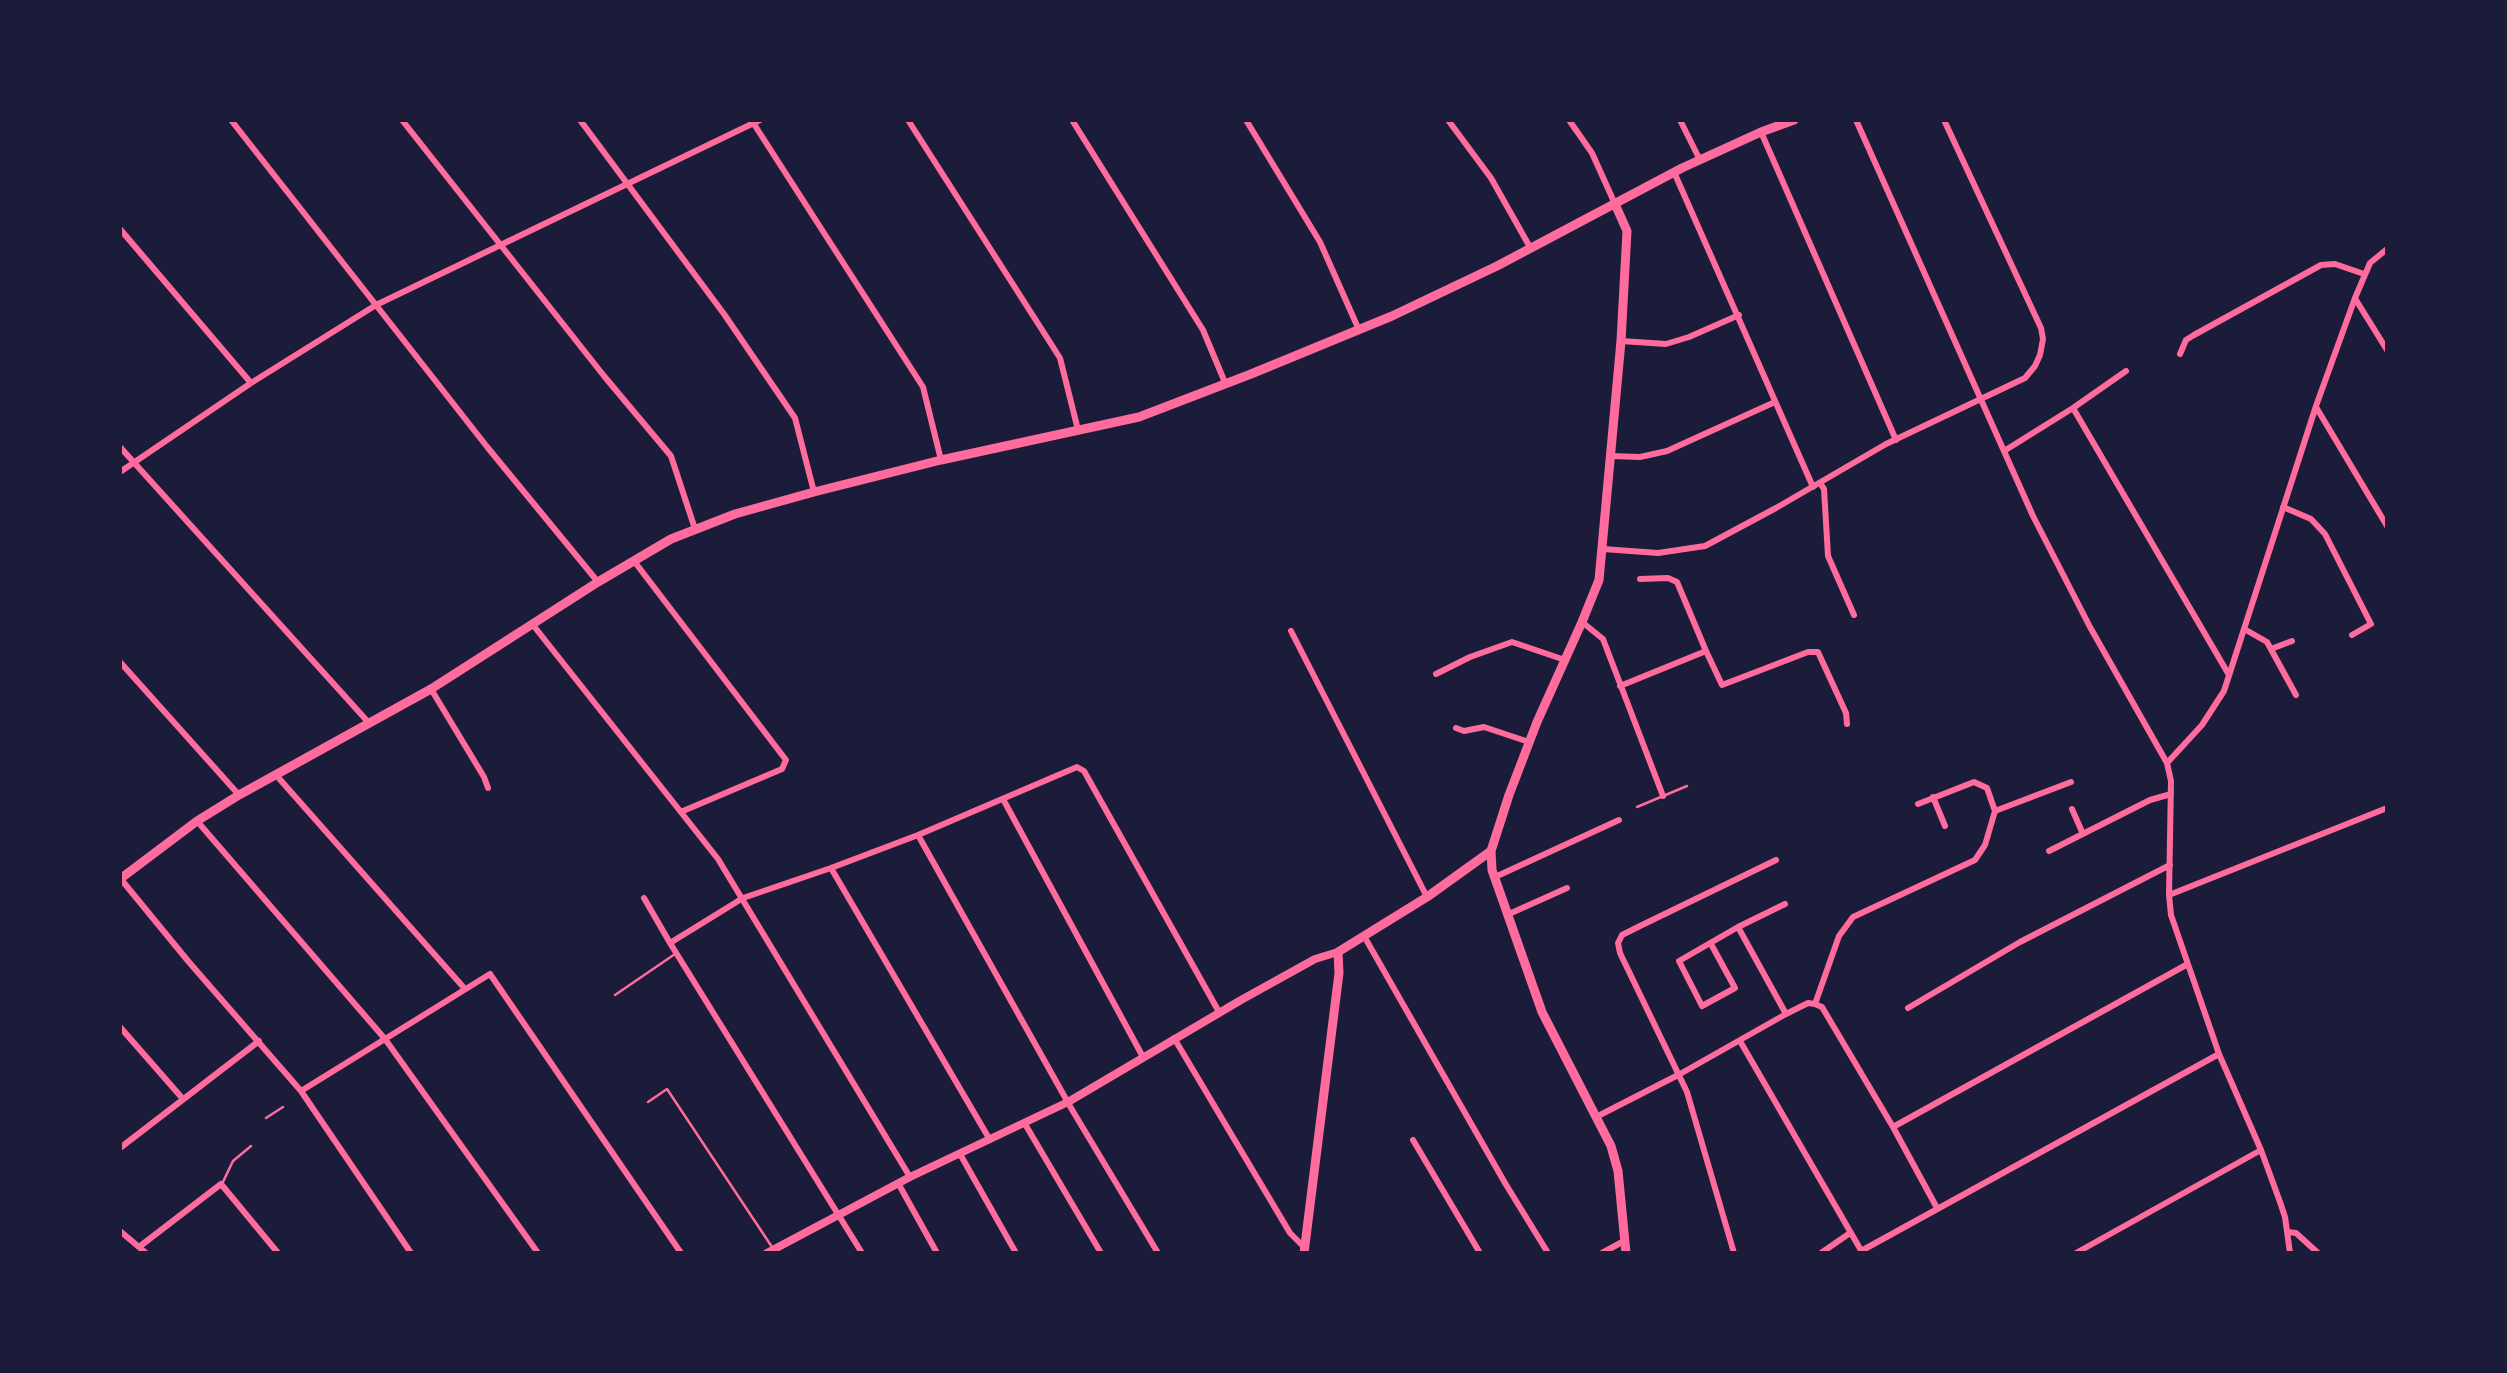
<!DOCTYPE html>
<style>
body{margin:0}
#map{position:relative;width:2507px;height:1373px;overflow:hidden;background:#1b1b3a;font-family:"Sofia Sans Condensed",sans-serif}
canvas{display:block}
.frame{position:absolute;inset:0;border:122px solid #1b1b3a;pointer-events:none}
</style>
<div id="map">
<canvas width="2507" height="1373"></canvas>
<div class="frame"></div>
</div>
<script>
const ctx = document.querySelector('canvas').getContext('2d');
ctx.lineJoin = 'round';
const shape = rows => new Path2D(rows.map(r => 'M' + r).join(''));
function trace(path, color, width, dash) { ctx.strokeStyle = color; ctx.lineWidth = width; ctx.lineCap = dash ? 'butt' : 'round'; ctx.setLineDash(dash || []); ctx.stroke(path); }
trace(shape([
 [1637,807,1687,786],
 [615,995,675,954],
 [648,1102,667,1089,772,1247],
 [266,1118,283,1107],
 [222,1184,233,1161,251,1146]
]), '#ff6b9d', 2.5);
trace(shape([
 [231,120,488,448,598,582],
 [402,120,604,376,671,456,695,529],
 [580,120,724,314,795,418,814,492],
 [908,120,1060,358,1078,430],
 [1072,120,1203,330,1226,385],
 [1246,120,1320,242,1359,330],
 [1448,120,1491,178,1531,249],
 [1569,120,1592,153,1615,204],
 [1680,120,1700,160],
 [1856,120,2033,516,2090,627,2167,763,2171,781,2169,895,2171,915,2219,1054,2261,1150,2280,1202,2285,1217,2290,1253],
 [752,121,923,387,941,460],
 [1761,132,1896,440],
 [1674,172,1813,487],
 [120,229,251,383],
 [2356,300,2387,350],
 [1621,341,1666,344,1689,337,1739,315],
 [2180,354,2186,340,2194,335,2321,265,2335,264,2364,274],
 [2316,407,2387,526],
 [2073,408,2229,675],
 [120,447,369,723],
 [2004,451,2073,408,2126,371],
 [1611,456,1640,457,1667,451,1775,402],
 [120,472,251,383,376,305,760,120],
 [1820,483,1824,489,1828,556,1854,615],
 [2283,507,2311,519,2325,534,2371,624,2352,635],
 [1603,549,1658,553,1705,546,1776,508,1886,444,2025,378,2035,366,2040,355,2043,339,2041,328,1944,120],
 [634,561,786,760,782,769,683,811],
 [1640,579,1668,578,1677,582,1706,651],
 [1582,622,1603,639,1663,796],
 [533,625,718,859,910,1177],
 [2246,630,2267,642,2296,695],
 [1291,631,1427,897],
 [2271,649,2292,641],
 [120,662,239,795],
 [1436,674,1470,657,1512,642,1565,660],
 [1620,686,1706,651,1722,685,1808,652,1818,652,1846,713,1847,724],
 [431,689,484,777,488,788],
 [1456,728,1464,731,1484,727,1529,742],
 [2167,763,2202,725,2224,691,2316,406,2355,298,2370,263,2387,249],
 [276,775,465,989],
 [1933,797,1945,826],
 [1003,799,1143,1057],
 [1918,804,1974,782,1987,788,1995,811],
 [2072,809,2083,834],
 [197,821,385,1039,538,1253],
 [918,835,1071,1108,1158,1253],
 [2049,851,2150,800,2171,794],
 [831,868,990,1140],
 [1495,877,1619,820],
 [120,878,188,961,301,1091,411,1253],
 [2169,895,2387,808],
 [644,898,670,943],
 [1785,904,1738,927,1786,1014],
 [1509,914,1567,888],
 [1364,936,1505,1183,1548,1253],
 [1711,944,1735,988,1702,1006,1679,961,1738,927],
 [1815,1004,1839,936,1853,917,1975,860,1985,845,1995,811,2071,782],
 [1908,1008,2020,942,2170,865],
 [120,1027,183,1099],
 [1174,1038,1290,1233,1305,1248],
 [1740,1041,1862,1252],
 [301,1091,490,974,681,1253],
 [1598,1116,1680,1074,1786,1014,1808,1003,1815,1004,1822,1007,1893,1127,1937,1208],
 [1025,1124,1101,1253],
 [1893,1127,2186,965],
 [1413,1140,1480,1253],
 [120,1148,259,1041],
 [960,1154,1016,1253],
 [898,1183,937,1253],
 [120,1231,146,1253],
 [2288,1232,2296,1233,2318,1253],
 [139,1247,221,1184,278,1253],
 [1861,1251,2219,1054],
 [862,1253,670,943,743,898,831,868,918,835,1077,767,1084,771,1219,1012],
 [1602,1253,1624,1241],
 [1734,1253,1687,1092,1620,953,1618,943,1622,935,1640,926,1776,860],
 [1821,1253,1850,1233],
 [2076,1253,2261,1150]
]), '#ff6b9d', 6);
trace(shape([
 [767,1253,910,1177,1068,1102,1241,1000,1315,959,1338,952]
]), '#ff6b9d', 8);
trace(shape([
 [1615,204,1627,231,1621,341,1599,580,1582,622,1537,722,1509,795,1491,851,1492,870,1498,887,1542,1012,1611,1146,1618,1171,1626,1253],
 [120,879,197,821,239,795,431,689,598,582,671,539,735,514,814,492,941,460,1139,417,1251,374,1392,316,1497,266,1682,168,1761,132,1794,120],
 [1304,1253,1339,973,1338,952,1427,897,1491,851]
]), '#ff6b9d', 9);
</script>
